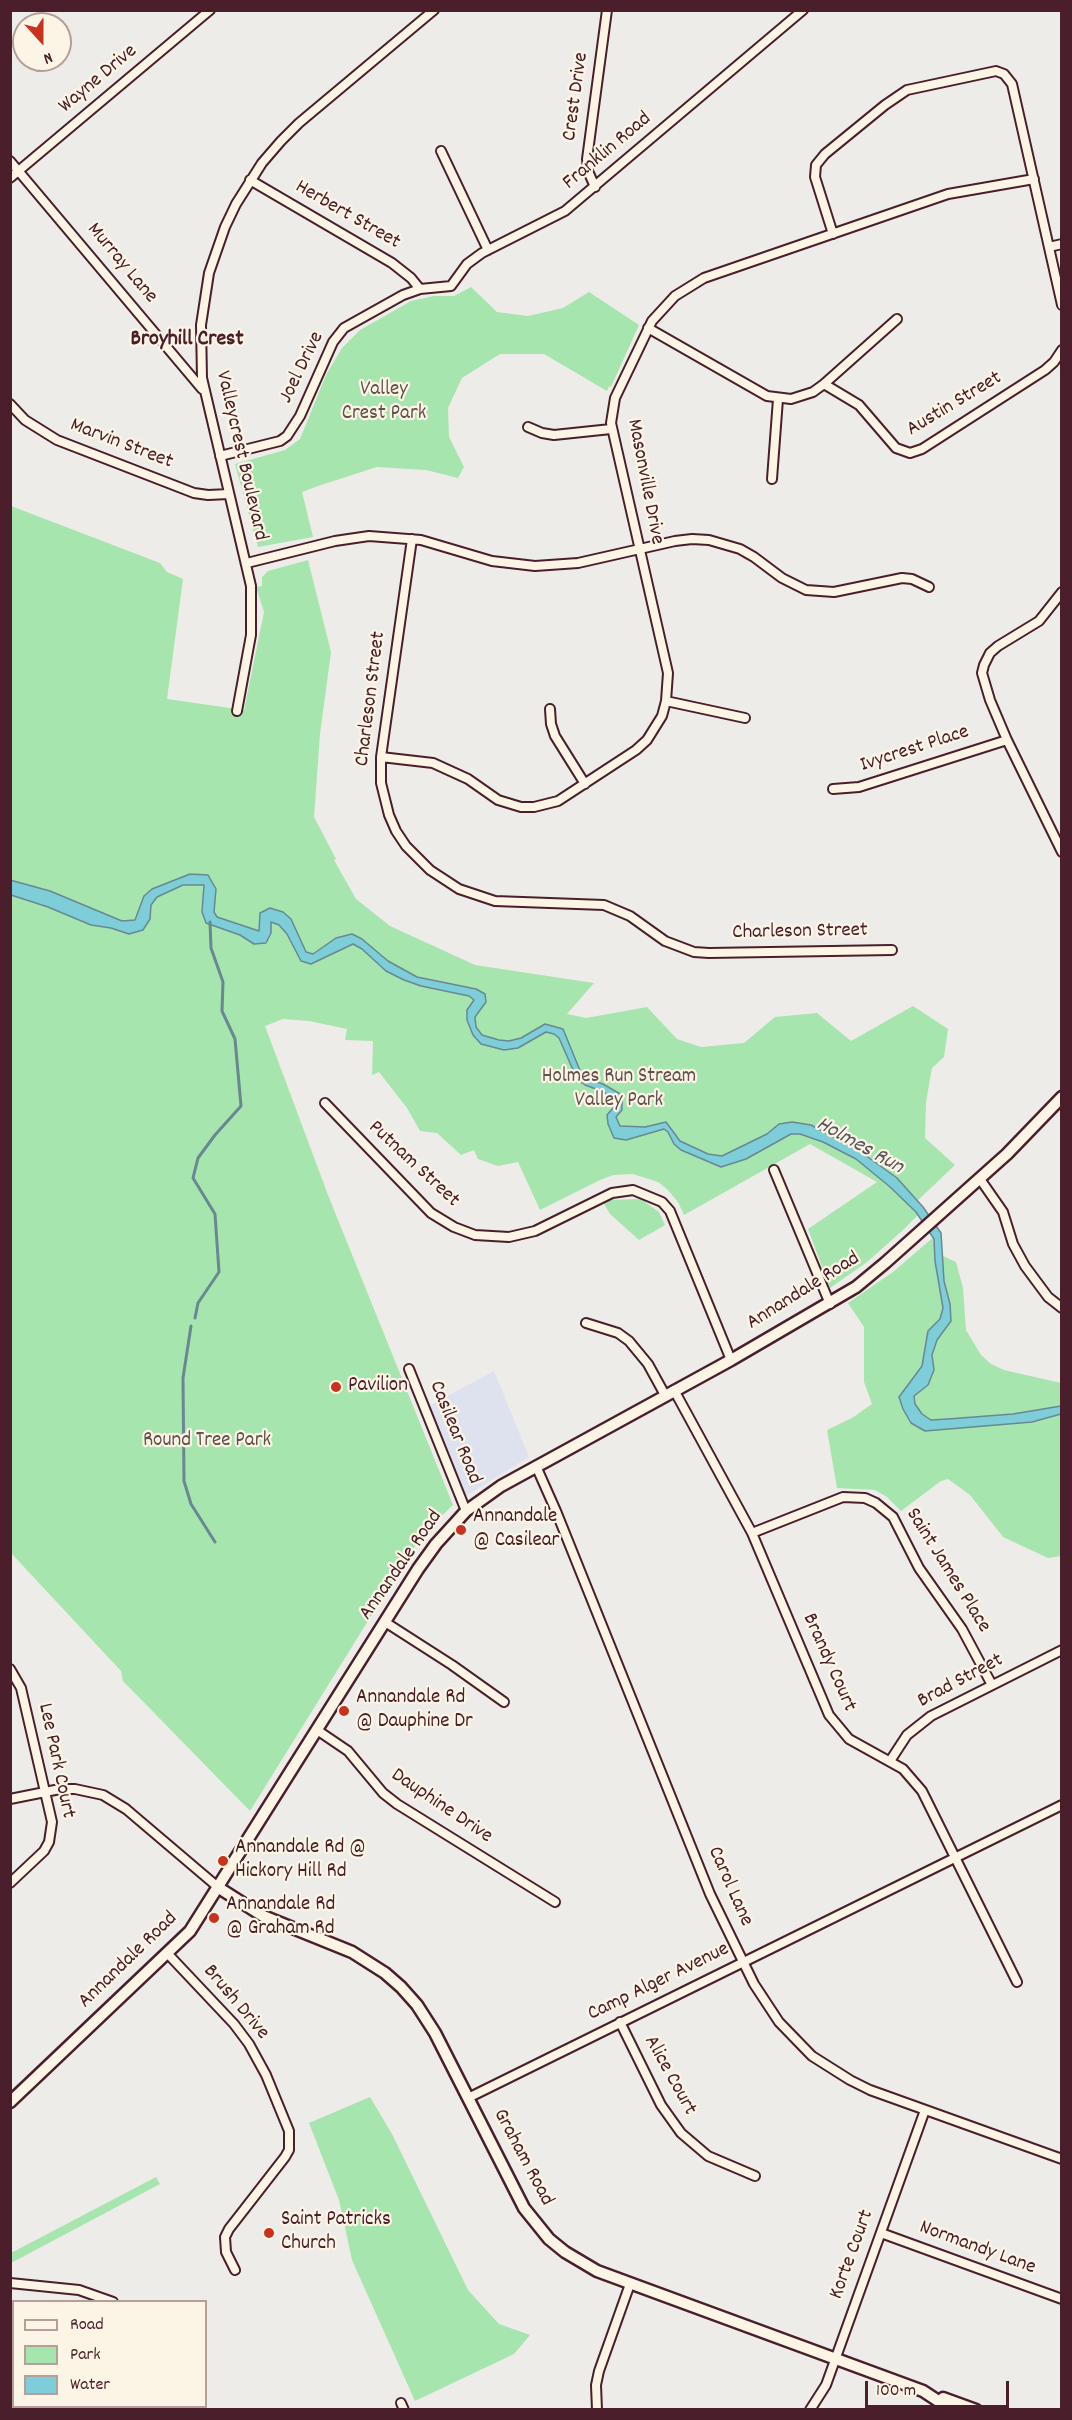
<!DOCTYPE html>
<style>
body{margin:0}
#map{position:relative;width:1072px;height:2420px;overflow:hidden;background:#eeece9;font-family:Dekko,sans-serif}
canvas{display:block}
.frame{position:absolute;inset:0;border:12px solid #4a1f2b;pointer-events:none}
.legend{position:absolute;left:12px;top:2300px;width:195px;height:108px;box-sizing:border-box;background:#fcf5e5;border:2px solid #b59f9b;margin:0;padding:8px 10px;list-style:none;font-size:18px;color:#4a1f2b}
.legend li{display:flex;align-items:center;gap:12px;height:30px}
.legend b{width:30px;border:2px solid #b59f9b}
.north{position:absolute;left:12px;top:12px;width:60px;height:60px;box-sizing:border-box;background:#fcf5e5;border:2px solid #b59f9b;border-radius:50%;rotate:159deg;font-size:16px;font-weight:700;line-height:24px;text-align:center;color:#4a1f2b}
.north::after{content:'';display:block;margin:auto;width:21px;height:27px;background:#c8321e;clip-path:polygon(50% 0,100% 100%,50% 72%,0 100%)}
.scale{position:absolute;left:865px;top:2381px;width:144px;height:27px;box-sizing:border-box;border:3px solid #4a1f2b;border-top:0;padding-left:8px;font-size:18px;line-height:21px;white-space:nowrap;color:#4a1f2b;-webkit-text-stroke:4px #fcf5e5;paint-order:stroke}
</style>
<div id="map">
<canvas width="1072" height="2420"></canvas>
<div class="frame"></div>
<ul class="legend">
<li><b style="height:8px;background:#fcf5e5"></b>Road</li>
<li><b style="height:16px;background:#a6e5ad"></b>Park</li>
<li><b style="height:16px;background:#7dced9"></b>Water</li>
</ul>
<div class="north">N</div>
<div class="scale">100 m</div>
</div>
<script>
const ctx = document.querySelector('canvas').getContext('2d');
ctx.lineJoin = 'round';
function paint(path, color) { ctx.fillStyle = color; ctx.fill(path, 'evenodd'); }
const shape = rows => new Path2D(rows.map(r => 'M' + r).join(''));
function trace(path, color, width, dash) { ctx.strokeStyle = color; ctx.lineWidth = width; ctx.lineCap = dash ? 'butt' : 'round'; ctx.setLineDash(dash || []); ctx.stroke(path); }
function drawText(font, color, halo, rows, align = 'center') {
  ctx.font = font + ' Dekko,sans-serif'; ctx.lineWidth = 4.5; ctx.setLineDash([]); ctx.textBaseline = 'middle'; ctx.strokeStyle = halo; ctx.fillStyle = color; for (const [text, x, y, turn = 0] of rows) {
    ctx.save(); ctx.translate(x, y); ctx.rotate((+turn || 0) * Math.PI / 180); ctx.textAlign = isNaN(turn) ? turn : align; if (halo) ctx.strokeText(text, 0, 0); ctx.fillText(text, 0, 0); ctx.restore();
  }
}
paint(shape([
 [494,1371,529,1457,464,1497,429,1406]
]), '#dee2ee');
paint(shape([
 [471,287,497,312,528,316,563,308,589,292,639,325,611,387,609,386,607,391,544,354,500,354,462,378,448,408,449,437,464,467,458,478,426,470,377,467,321,485,302,492,313,537,258,547,235,464,285,450,300,439,326,375,342,348,360,330,411,301,434,296,454,296],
 [11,506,160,563,167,572,183,579,167,699,244,710,264,612,256,587,262,586,262,577,268,571,308,560,331,652,320,734,314,817,336,859,334,860,356,899,390,926,475,965,594,983,567,1014,586,1018,647,1007,677,1039,701,1047,744,1043,775,1017,817,1013,851,1041,913,1006,948,1029,944,1057,932,1068,926,1102,925,1138,955,1165,915,1203,919,1214,902,1231,867,1262,830,1288,808,1229,877,1182,810,1144,684,1215,678,1202,667,1189,658,1182,633,1174,613,1175,600,1180,540,1210,518,1162,498,1166,478,1159,474,1150,461,1155,437,1133,420,1131,407,1108,379,1072,372,1075,373,1041,345,1040,347,1029,309,1021,283,1019,265,1026,328,1195,453,1505,431,1526,412,1550,250,1811,123,1681,121,1671,11,1553],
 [641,1199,659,1212,665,1225,639,1240,610,1214,603,1202,607,1200],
 [936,1235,939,1258,943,1256,956,1262,963,1288,966,1330,981,1355,991,1364,1004,1370,1061,1383,1061,1556,1048,1558,1003,1537,970,1495,948,1479,941,1481,901,1511,887,1497,875,1490,837,1488,827,1430,852,1418,872,1404,864,1382,864,1327,848,1303,893,1272],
 [370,2097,392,2134,468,2290,499,2324,530,2335,514,2354,415,2401,352,2260,339,2200,309,2123],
 [156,2177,160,2184,11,2263,11,2253]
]), '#a6e5ad');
const water = shape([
 [190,874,208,875,216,889,214,912,217,917,259,931,260,913,270,908,283,912,291,919,306,952,313,954,336,938,352,934,362,939,388,961,417,977,476,989,485,994,486,1002,475,1017,476,1027,482,1035,499,1040,509,1041,521,1038,545,1024,563,1029,581,1073,587,1079,603,1084,622,1095,622,1110,616,1117,620,1126,645,1127,666,1122,680,1141,708,1154,722,1156,767,1134,779,1124,792,1122,811,1125,858,1150,897,1178,923,1207,941,1233,944,1281,950,1304,951,1321,937,1340,932,1355,934,1370,928,1385,914,1396,915,1404,922,1414,931,1420,948,1419,1013,1414,1061,1406,1061,1414,1032,1422,925,1431,911,1423,903,1409,899,1397,922,1366,928,1331,940,1319,943,1308,935,1261,934,1239,916,1212,889,1186,856,1159,823,1142,800,1134,791,1134,746,1159,721,1167,681,1150,674,1144,668,1132,664,1129,626,1140,614,1138,608,1124,607,1115,614,1107,614,1101,604,1092,585,1085,577,1079,559,1038,554,1034,546,1032,518,1048,504,1050,481,1044,473,1035,467,1020,467,1010,474,1000,469,996,421,986,404,980,386,971,362,949,353,944,311,964,301,961,287,934,279,925,271,922,271,933,266,943,254,944,240,935,206,923,202,912,204,885,183,885,157,897,151,905,150,919,143,930,129,934,111,928,91,925,48,907,11,895,10,880,50,891,122,921,135,920,144,896,152,889,190,874]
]);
paint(water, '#7dced9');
trace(water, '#698893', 1.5);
trace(shape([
 [195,1318,198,1303,219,1272,215,1214,193,1178,198,1158,215,1135,241,1106,235,1039,222,1011,223,982,211,948,210,922],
 [191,1326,183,1378,184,1481,191,1504,215,1542]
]), '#698893', 3);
const minor = shape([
 [441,151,488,250],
 [10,161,202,389],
 [10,178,210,10],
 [250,180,392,263,411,278,420,289],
 [595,187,588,171,587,159,607,10],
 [833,234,815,177,816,165,825,154,885,105,907,90,996,71,1004,74,1012,84,1062,305],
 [1049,247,1062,244],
 [648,328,767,396,791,399,813,392,824,384,859,405,896,448,910,453,922,449,1045,370,1054,362,1062,350],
 [824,384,897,319],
 [10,404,25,420,57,440,194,493,208,495,229,494],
 [528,427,542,433,554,435,611,429],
 [220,456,280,441,287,436,300,416,333,342,344,328,403,295,420,289,451,286,467,264,482,253,565,211,803,10],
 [772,479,778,399],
 [412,539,381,757,381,783,389,815,396,831,406,846,430,870,459,889,495,901,604,905,630,916,665,941,694,952,709,953,892,950],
 [247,563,335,541,369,536,421,540,492,561,535,566,578,563,675,541,692,539,709,540,740,549,754,557,782,578,806,590,834,592,902,578,912,579,929,587],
 [1062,592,1039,621,998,646,990,653,984,665,982,673,990,700,1007,740,1062,852],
 [666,701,745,718],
 [550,709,551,724,555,736,585,784],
 [237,711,251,635,251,586,202,378,201,325,209,273,225,227,236,204,262,163,281,141,299,123,434,10],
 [381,757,433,763,468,779,498,800,521,807,534,807,558,801,636,750,647,740,662,716,666,701,668,673,611,423,615,398,652,321,675,296,704,278,948,194,1034,179],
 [833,789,859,787,1007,740],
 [325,1103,431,1213,454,1227,475,1235,509,1237,535,1231,612,1193,633,1190,662,1202,670,1211,731,1360],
 [774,1170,830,1304],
 [980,1179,1003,1212,1013,1244,1025,1266,1048,1297,1062,1308],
 [586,1323,618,1333,629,1341,648,1364,665,1395],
 [409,1369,466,1511],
 [674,1390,752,1533,829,1715,849,1739,903,1769,922,1791,1017,1982],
 [536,1466,556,1511,710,1894,754,1984,779,2022,812,2056,850,2080,870,2090,1062,2159],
 [752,1533,843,1497,865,1498,876,1503,893,1517,919,1568,962,1629,992,1685],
 [385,1622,452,1665,504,1702],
 [10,1669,21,1688,52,1822,49,1842,44,1851,10,1883],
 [317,1730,348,1751,383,1793,397,1804,555,1902],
 [890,1761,907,1735,931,1716,1062,1650],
 [10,1799,60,1789,75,1789,103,1795,126,1809,219,1888],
 [167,1953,234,2024,249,2044,266,2075,289,2131,289,2150,285,2157,229,2229,225,2237,226,2252,235,2270],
 [620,2022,661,2105,681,2133,708,2156,755,2176],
 [468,2098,1062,1805],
 [881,2233,1062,2299],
 [10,2283,79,2290,113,2302],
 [10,2324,14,2330],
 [401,2403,404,2410],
 [168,2406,169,2410],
 [134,2410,140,2406],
 [597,2410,596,2385,599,2371,630,2284],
 [810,2410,826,2385,925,2110]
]);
const tertiary = shape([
 [219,1888,263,1916,352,1952,385,1973,401,1987,417,2005,435,2033,524,2208,549,2239,565,2252,597,2271,923,2391,952,2410],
 [943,2398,976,2410]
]);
const secondary = shape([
 [10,2102,190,1931,418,1569,436,1544,466,1511,501,1486,731,1360,856,1287,885,1263,1007,1154,1062,1097]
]);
trace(minor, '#4a1f2b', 12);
trace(tertiary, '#4a1f2b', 15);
trace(secondary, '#4a1f2b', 15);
trace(minor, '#fcf5e5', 8);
trace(tertiary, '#fcf5e5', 10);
trace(secondary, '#fcf5e5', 10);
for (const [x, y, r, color] of [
 [336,1387,6,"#c8321e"],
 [461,1530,6,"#c8321e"],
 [344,1711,6,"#c8321e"],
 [223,1861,6,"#c8321e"],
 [214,1918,6,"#c8321e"],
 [269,2233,6,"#c8321e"]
]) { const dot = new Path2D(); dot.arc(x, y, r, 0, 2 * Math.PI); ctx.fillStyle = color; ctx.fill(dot); trace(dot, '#fcf5e5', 2); }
drawText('21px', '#4a1f2b', '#fcf5e5', [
 ["Wayne Drive",99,80,-40],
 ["Crest Drive",577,97,-82],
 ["Franklin Road",608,152,-40],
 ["Herbert Street",347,216,30],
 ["Murray Lane",121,264,50],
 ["Joel Drive",303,368,-64],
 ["Austin Street",955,405,-31],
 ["Marvin Street",121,445,21],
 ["Valleycrest Boulevard",240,456,77],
 ["Masonville Drive",644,482,79],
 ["Charleson Street",372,699,-83],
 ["Ivycrest Place",915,750,-18],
 ["Charleson Street",800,933,-1],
 ["Putnam Street",413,1165,43],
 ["Annandale Road",804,1292,-32],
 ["Casilear Road",454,1433,68],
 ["Annandale Road",402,1566,-55],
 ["Saint James Place",947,1571,58],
 ["Brandy Court",828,1663,66],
 ["Brad Street",961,1682,-28],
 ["Lee Park Court",55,1761,78],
 ["Dauphine Drive",441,1807,34],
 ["Carol Lane",729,1887,66],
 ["Annandale Road",129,1961,-44],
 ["Camp Alger Avenue",659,1983,-26],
 ["Brush Drive",235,2003,50],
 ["Alice Court",669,2076,61],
 ["Graham Road",522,2158,62],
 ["Normandy Lane",977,2249,20],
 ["Korte Court",853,2255,-70]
]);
drawText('21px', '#61504c', '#fcf5e5', [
 ["Valley",384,391],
 ["Crest Park",384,415],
 ["Holmes Run Stream",619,1078],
 ["Valley Park",619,1102],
 ["Round Tree Park",207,1442]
]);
drawText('21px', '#4a1f2b', '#fcf5e5', [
 ["Pavilion",348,1387],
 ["Annandale",473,1518],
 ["@ Casilear",473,1542],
 ["Annandale Rd",356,1699],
 ["@ Dauphine Dr",356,1723],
 ["Annandale Rd @",235,1849],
 ["Hickory Hill Rd",235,1873],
 ["Annandale Rd",226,1906],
 ["@ Graham Rd",226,1930],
 ["Saint Patricks",281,2221],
 ["Church",281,2245]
], 'left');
drawText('bold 22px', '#4a1f2b', '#fcf5e5', [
 ["Broyhill Crest",187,341]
]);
drawText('italic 22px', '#59545f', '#fcf5e5', [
 ["Holmes Run",859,1147,29]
]);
</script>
